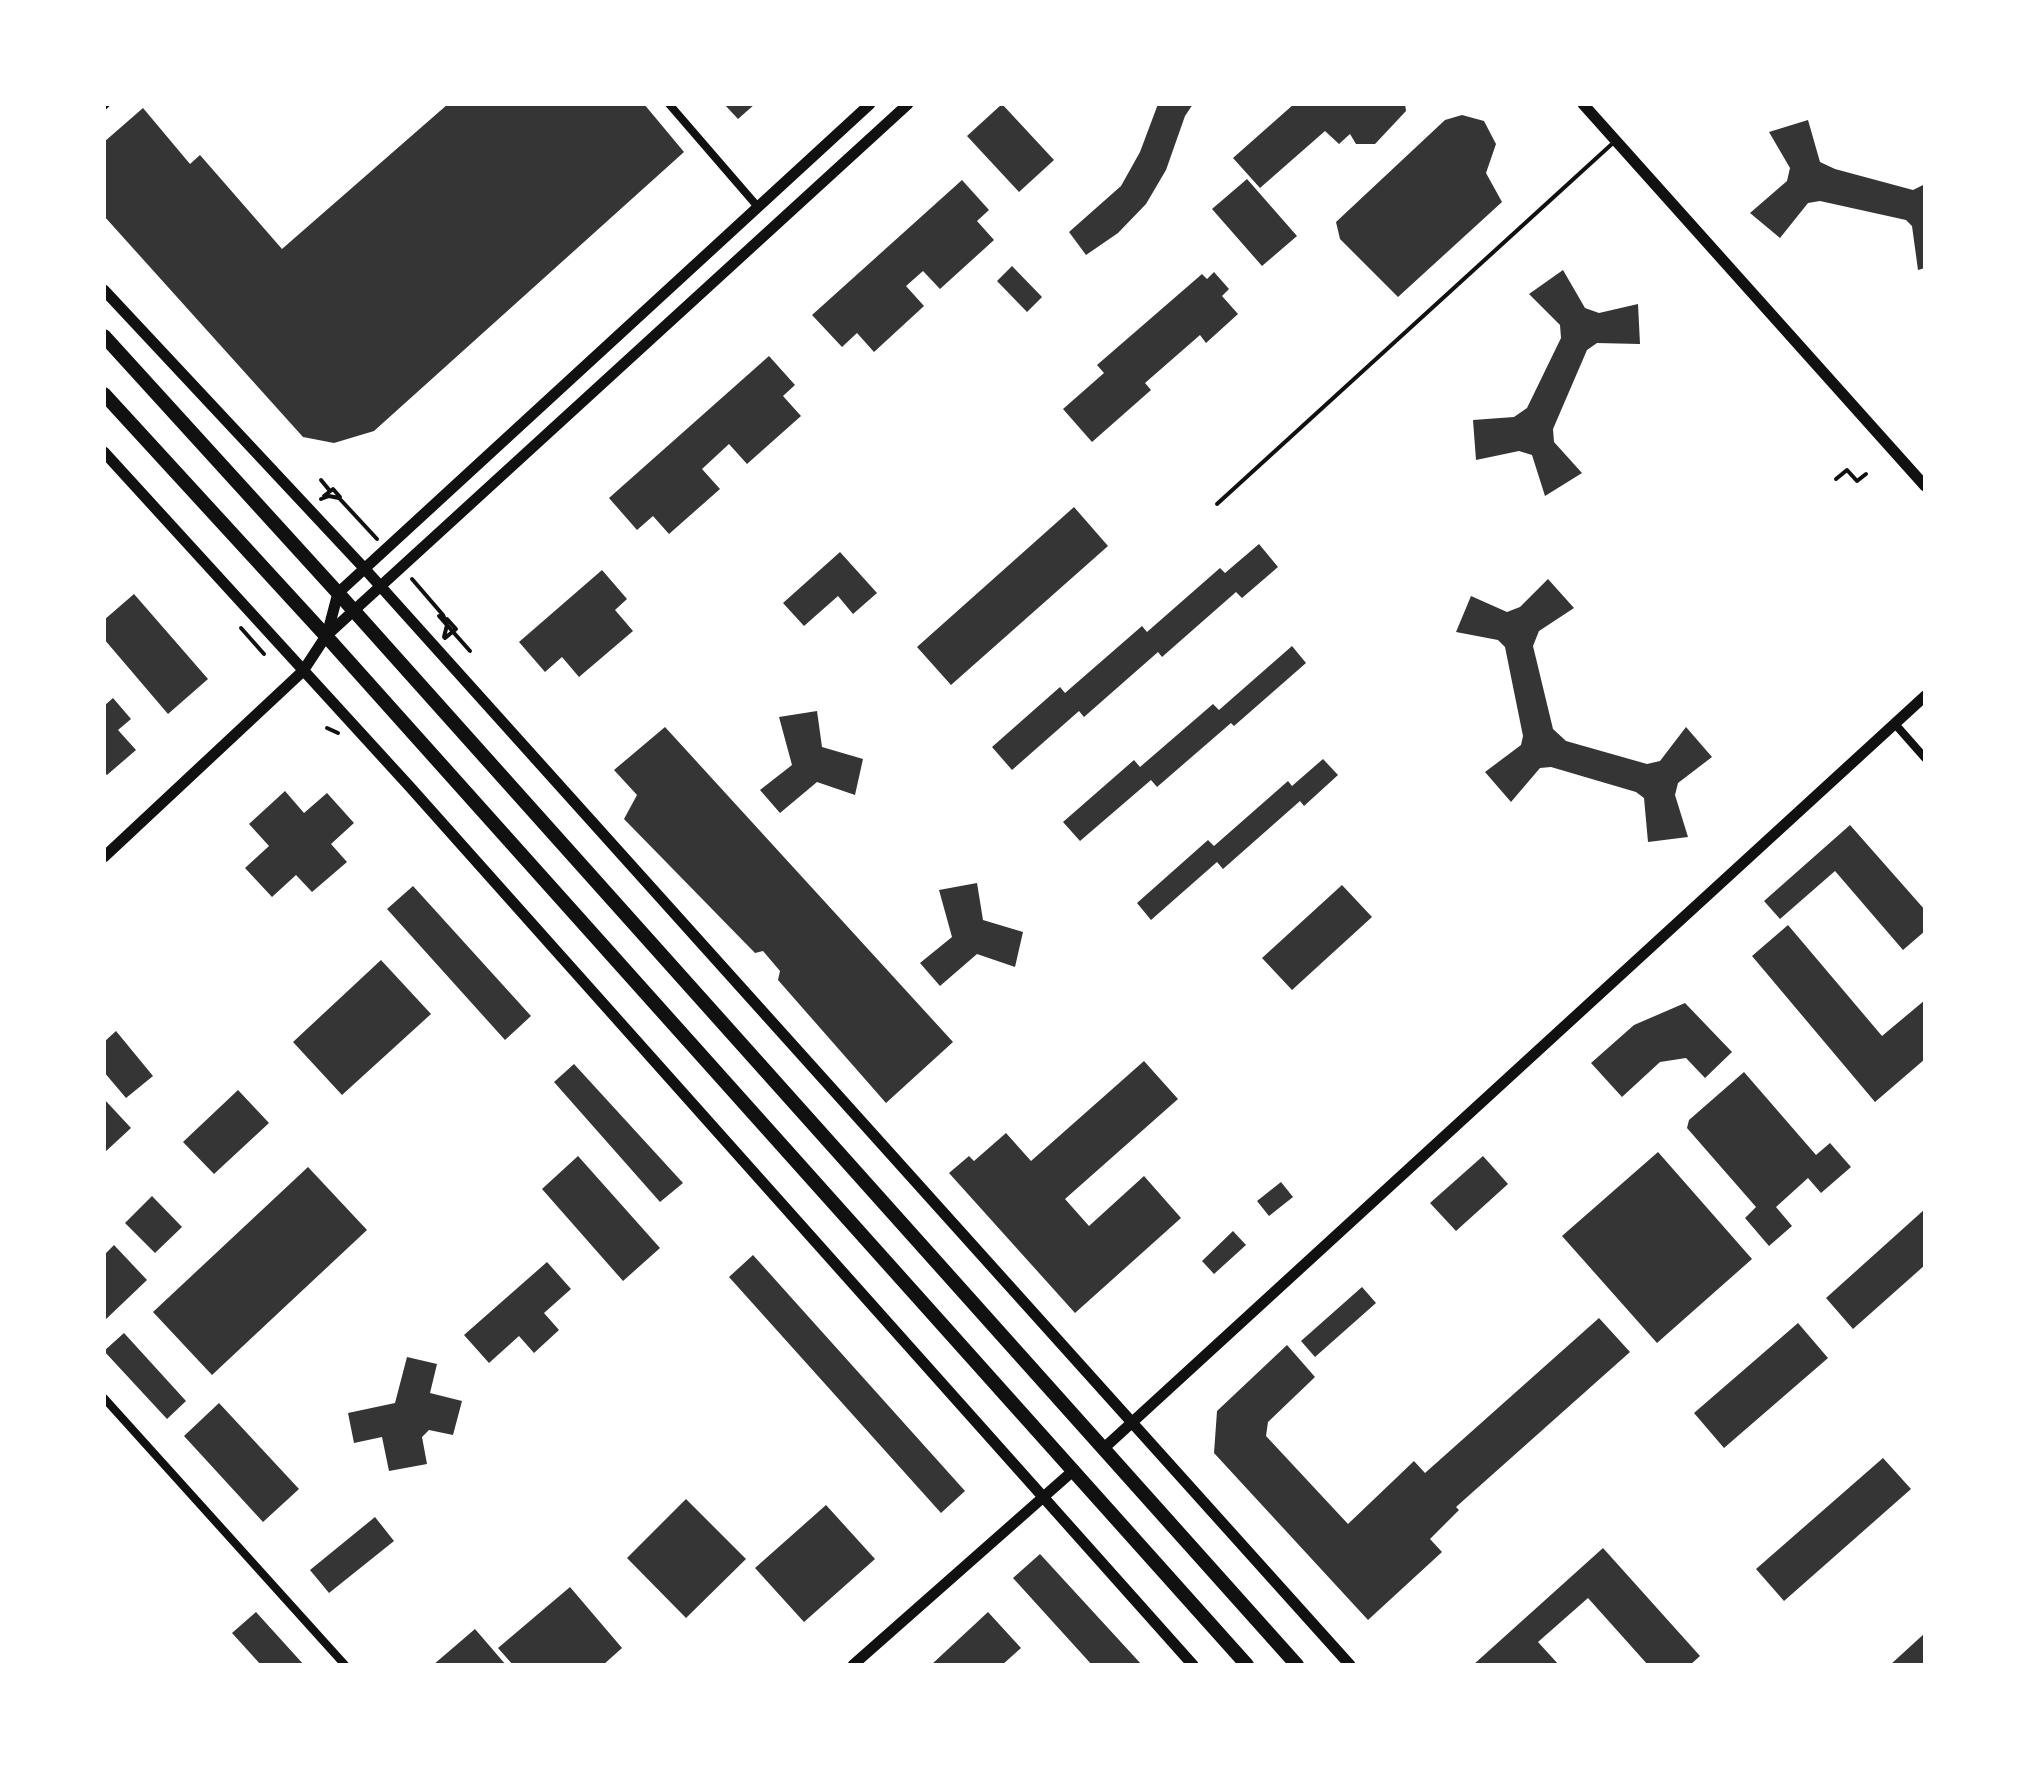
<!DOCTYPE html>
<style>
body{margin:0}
#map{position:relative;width:2029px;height:1769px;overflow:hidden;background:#fff;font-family:"PT Serif",serif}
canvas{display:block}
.frame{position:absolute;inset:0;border:106px solid #fff;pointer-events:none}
</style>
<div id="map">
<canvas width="2029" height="1769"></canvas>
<div class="frame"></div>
</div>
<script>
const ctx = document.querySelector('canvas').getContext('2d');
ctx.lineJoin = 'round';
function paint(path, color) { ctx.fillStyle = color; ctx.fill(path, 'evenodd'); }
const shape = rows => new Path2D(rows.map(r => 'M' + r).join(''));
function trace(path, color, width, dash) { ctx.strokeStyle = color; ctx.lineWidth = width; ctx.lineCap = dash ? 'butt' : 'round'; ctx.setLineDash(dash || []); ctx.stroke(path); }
paint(shape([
 [448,104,644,104,684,152,374,431,334,443,303,437,104,216,104,142,143,108,190,164,200,155,282,249],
 [724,104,755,104,738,119],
 [1002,104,1054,160,1019,192,967,136],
 [1158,104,1193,104,1185,116,1166,170,1146,204,1118,233,1086,255,1069,232,1121,186,1140,152],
 [1294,104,1405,104,1406,111,1375,144,1356,144,1350,134,1339,144,1325,131,1260,188,1233,158],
 [1462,115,1484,121,1496,144,1486,173,1502,202,1398,297,1340,239,1336,222,1445,120],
 [1808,120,1820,162,1835,169,1913,190,1925,184,1925,268,1918,270,1912,226,1906,220,1820,201,1808,203,1780,238,1750,213,1787,181,1790,168,1769,132],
 [1247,179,1297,236,1262,266,1212,209],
 [962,180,989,210,977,221,994,240,940,289,923,271,906,286,924,306,874,352,857,333,842,347,812,315],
 [1012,266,1042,297,1027,312,997,281],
 [1563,270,1585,308,1599,313,1638,304,1640,344,1597,343,1587,350,1553,429,1554,442,1582,473,1545,496,1532,455,1519,451,1476,460,1473,420,1514,417,1527,408,1561,338,1560,325,1529,294],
 [1214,272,1229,289,1222,296,1238,314,1206,343,1200,335,1145,383,1151,390,1092,442,1063,409,1104,373,1097,365,1202,274,1207,279],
 [769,356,795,385,783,396,801,416,747,464,729,444,702,469,720,489,669,534,653,516,637,530,609,498],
 [1074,507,1108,546,951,685,917,647],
 [1259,544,1278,567,1242,598,1236,592,1162,657,1158,652,1084,717,1079,711,1012,770,992,747,1060,687,1065,693,1142,626,1147,632,1220,568,1225,573],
 [840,552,877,593,853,614,838,596,804,626,783,603],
 [602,570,627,599,615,610,633,631,579,677,562,657,545,672,519,642],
 [1548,579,1574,608,1539,631,1533,646,1553,729,1566,741,1647,764,1660,761,1686,727,1712,757,1678,783,1675,795,1688,837,1648,842,1644,798,1636,792,1551,767,1540,768,1511,802,1485,772,1521,745,1523,736,1505,647,1498,640,1456,632,1471,596,1507,612,1520,607],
 [134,594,208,679,168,714,104,639,104,620],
 [1292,646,1306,663,1234,726,1231,723,1157,787,1151,780,1080,841,1063,822,1134,760,1140,767,1213,704,1219,710],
 [113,698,131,719,118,730,136,750,107,775,104,772,104,706],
 [817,711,822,747,863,759,855,795,817,782,780,813,760,790,792,765,779,717],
 [665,727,953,1042,886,1103,778,980,780,971,763,951,755,953,624,819,637,795,614,770],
 [1323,759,1338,775,1304,806,1300,801,1223,869,1217,862,1151,920,1137,903,1208,840,1214,846,1288,781,1292,786],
 [285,791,304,813,327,793,354,823,331,844,347,862,312,892,296,875,272,897,245,868,269,846,249,824],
 [1850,825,1925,910,1925,931,1903,950,1835,871,1780,919,1764,901],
 [977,883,983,920,1023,932,1015,967,977,954,940,986,920,963,952,937,939,890],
 [1342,885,1372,917,1292,990,1262,958],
 [413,886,531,1016,505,1040,387,909],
 [1788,925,1882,1036,1925,1000,1925,1059,1875,1102,1752,956],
 [381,960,431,1014,342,1095,293,1042],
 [1685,1003,1732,1052,1705,1078,1686,1058,1660,1062,1622,1097,1591,1063,1634,1025],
 [116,1031,153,1076,126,1098,104,1072,104,1042],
 [1144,1061,1178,1099,1065,1199,1089,1226,1144,1176,1181,1218,1075,1313,949,1173,969,1156,974,1161,1006,1133,1031,1161],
 [574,1064,683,1183,660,1202,554,1082],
 [1744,1072,1816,1155,1830,1143,1851,1167,1821,1193,1808,1178,1776,1207,1792,1226,1769,1246,1745,1218,1756,1207,1687,1128,1689,1120],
 [238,1090,269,1123,214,1174,183,1142],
 [104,1099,131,1128,104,1153],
 [1658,1152,1752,1259,1657,1343,1562,1236],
 [578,1156,660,1248,623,1281,542,1189],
 [1483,1156,1508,1184,1456,1231,1430,1203],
 [308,1167,367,1230,212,1375,153,1312],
 [1281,1182,1293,1197,1269,1216,1257,1201],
 [152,1196,182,1227,155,1253,125,1223],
 [1925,1209,1925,1265,1853,1329,1826,1298],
 [1233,1231,1246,1245,1214,1274,1202,1261],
 [114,1245,147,1280,104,1321,104,1255],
 [753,1255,965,1491,941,1513,729,1277],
 [547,1262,571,1289,544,1313,559,1330,534,1353,519,1336,489,1363,464,1335],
 [1362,1287,1376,1303,1315,1357,1301,1341],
 [1599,1318,1630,1352,1456,1507,1459,1510,1430,1539,1442,1552,1368,1620,1214,1453,1217,1411,1287,1345,1315,1377,1268,1422,1266,1436,1348,1524,1414,1461,1425,1473],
 [1798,1323,1828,1358,1724,1448,1694,1413],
 [124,1333,186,1401,167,1419,104,1351],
 [407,1357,437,1364,430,1393,462,1401,453,1435,429,1430,422,1437,427,1464,389,1471,382,1437,354,1443,348,1413,395,1403],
 [219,1403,299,1489,263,1522,184,1436],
 [1883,1458,1911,1489,1784,1601,1756,1569],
 [686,1499,746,1559,686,1618,627,1558],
 [826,1505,875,1559,804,1622,755,1568],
 [375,1517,394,1541,329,1593,310,1570],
 [1603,1548,1700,1656,1690,1665,1648,1665,1588,1598,1538,1642,1559,1665,1473,1665],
 [1040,1554,1142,1665,1092,1665,1013,1578],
 [570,1587,622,1648,603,1665,513,1665,498,1648],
 [256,1612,304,1665,261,1665,232,1633],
 [988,1612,1021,1648,1002,1665,931,1665],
 [475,1629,506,1665,433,1665],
 [1925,1633,1925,1665,1890,1665]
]), '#353535');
trace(shape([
 [1836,479,1847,470,1857,481,1866,474],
 [321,480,330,491],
 [324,496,333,489,340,497],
 [321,499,329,496,339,498,377,539],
 [412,579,443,615,447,625,444,637],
 [439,616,470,651],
 [241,628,264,654],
 [445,638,456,629,447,619],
 [327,728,338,733]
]), '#111', 4);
trace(shape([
 [1217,504,1613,143]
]), '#111', 4);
trace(shape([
 [669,104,758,207],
 [104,106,106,104],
 [1895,724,1925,758],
 [104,1398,345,1665]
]), '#111', 8);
trace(shape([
 [1583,104,1925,486],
 [104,290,364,568,1350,1665],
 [104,452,410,787,1193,1665],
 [327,635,338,593,870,104],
 [104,857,303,671,326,636,908,104],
 [1103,1449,1925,696],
 [853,1665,1074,1470]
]), '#111', 11);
trace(shape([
 [104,336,338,593,1297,1665],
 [104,394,326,636,1247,1665]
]), '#111', 14);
</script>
